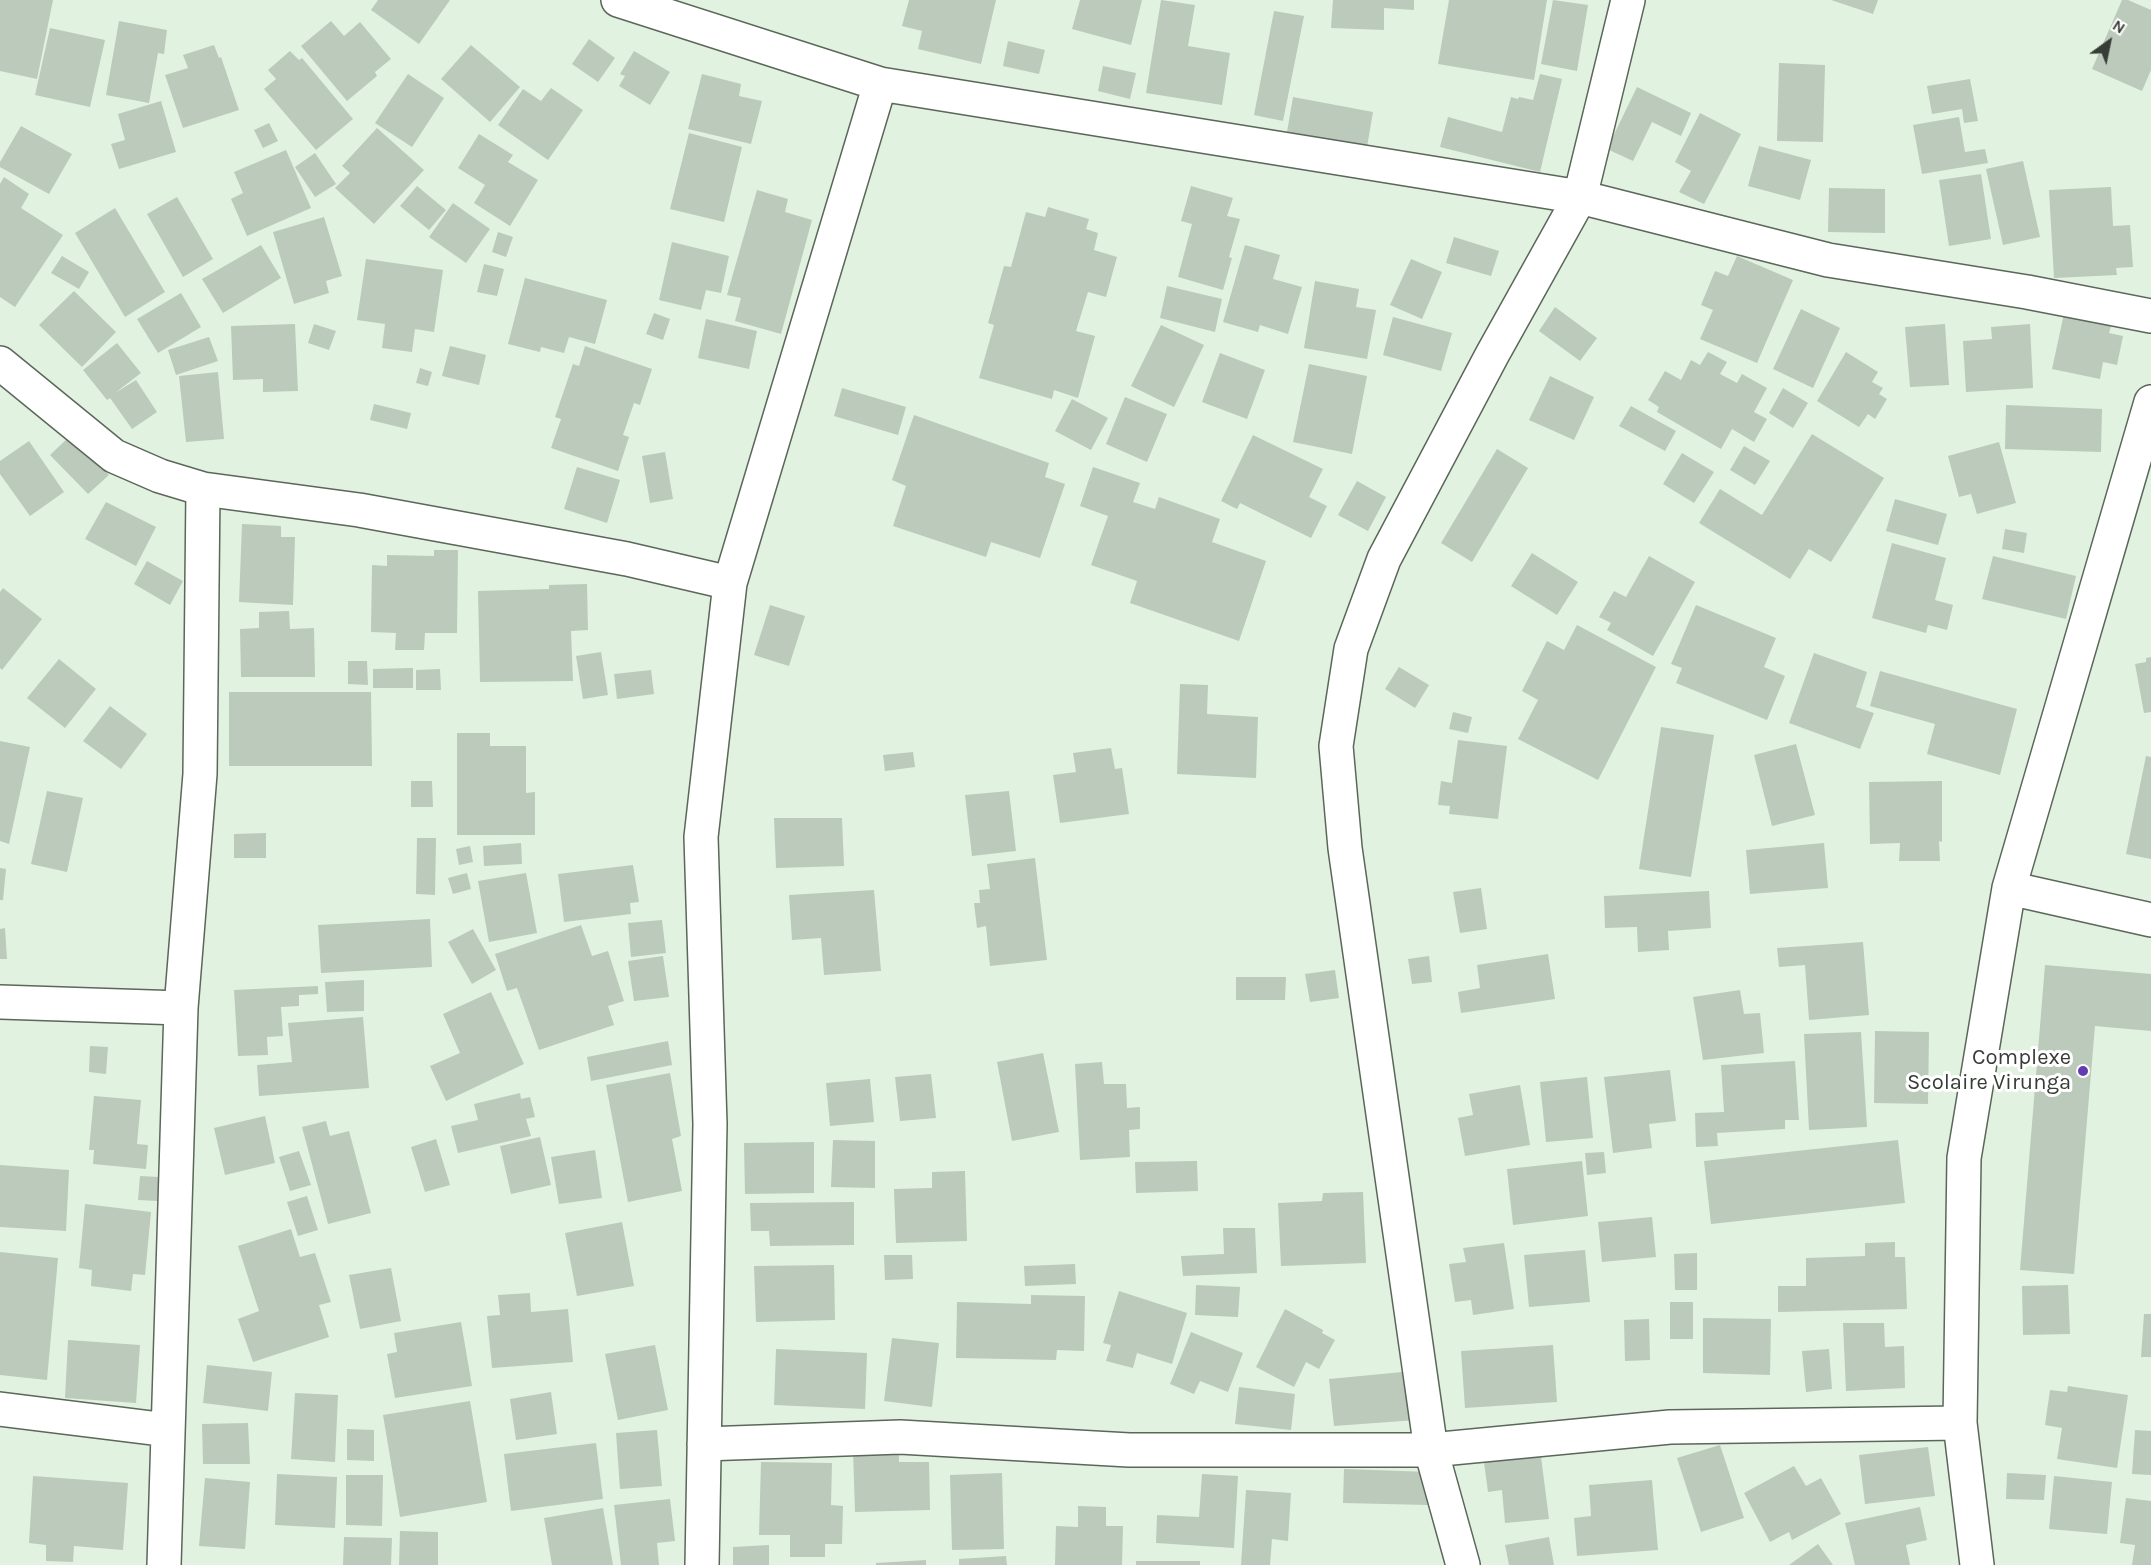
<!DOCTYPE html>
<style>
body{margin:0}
#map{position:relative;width:2151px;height:1565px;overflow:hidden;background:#e2f2e1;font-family:Karla,sans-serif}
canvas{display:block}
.north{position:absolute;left:2079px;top:12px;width:60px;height:60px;-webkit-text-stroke:4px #fff;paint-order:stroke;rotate:33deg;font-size:16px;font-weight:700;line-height:24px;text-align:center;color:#373d36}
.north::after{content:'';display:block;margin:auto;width:21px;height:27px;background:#373d36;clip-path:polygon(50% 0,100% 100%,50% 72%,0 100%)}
</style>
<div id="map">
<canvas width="2151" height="1565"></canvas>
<div class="north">N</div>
</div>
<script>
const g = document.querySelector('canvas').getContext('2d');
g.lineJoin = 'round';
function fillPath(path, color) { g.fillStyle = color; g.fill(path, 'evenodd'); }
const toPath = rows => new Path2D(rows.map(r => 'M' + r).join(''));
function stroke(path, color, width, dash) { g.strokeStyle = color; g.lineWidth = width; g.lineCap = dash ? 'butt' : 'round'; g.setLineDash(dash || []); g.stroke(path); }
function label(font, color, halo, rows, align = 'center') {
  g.font = font + ' Karla,sans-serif'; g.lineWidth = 6; g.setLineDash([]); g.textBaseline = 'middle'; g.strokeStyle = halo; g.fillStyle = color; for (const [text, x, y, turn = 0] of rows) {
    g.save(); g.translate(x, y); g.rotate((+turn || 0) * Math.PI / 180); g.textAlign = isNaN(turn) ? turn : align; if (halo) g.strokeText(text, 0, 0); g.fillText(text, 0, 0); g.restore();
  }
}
fillPath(toPath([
 [0,0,53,0,37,79,0,71],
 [378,0,450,0,419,44,371,10],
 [909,0,996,0,981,64,918,49,922,31,902,26],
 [1080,0,1142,0,1131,45,1072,29],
 [1161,0,1195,5,1188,46,1230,53,1222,105,1146,93],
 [1333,0,1414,0,1414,10,1384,8,1384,30,1331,28],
 [1449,0,1547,0,1534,80,1438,64],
 [1553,0,1588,5,1577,71,1541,64],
 [1831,0,1878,0,1873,14],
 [2122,0,2128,0,2151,10,2151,70,2142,91,2092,69],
 [1274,11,1304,16,1283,121,1254,115],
 [119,21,167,30,164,54,158,53,149,103,106,95],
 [331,21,344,36,360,22,391,59,375,72,377,76,347,101,301,46],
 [50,28,105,40,90,107,35,95],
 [589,39,615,58,598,82,572,64],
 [1008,41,1045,50,1039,74,1003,66],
 [214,45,219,58,221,57,239,110,183,128,165,75,188,68,183,55],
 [471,45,520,87,490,122,441,79],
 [290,51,299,60,302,58,353,119,316,150,264,89,276,79,268,70],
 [634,51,670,72,650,105,619,86,625,76,620,74],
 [1779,63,1825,65,1823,142,1777,141],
 [1103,66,1136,73,1130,99,1098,91],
 [408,74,444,98,412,147,375,123],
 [702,74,741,84,739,96,762,101,751,144,688,129],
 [1540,74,1562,79,1540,172,1440,147,1448,117,1502,132,1511,97,1518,99,1519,97,1533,100],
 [1970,79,1978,121,1964,123,1962,109,1932,114,1927,86],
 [1637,87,1691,113,1681,136,1652,122,1633,161,1607,149],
 [551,88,583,110,548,160,498,125,523,89,541,101],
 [1293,97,1373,112,1367,147,1287,132],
 [161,101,176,152,119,169,111,144,125,140,118,114],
 [1700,113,1741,134,1704,204,1679,192,1691,171,1675,162],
 [1959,117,1965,152,1985,149,1988,163,1922,174,1913,125],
 [269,123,278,141,263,148,254,130],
 [21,126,72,154,49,194,0,167,0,162],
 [377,128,424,170,374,224,335,188,350,173,342,166],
 [689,133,742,147,724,222,670,209],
 [479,134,513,155,508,162,538,180,510,226,474,203,485,185,458,168],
 [1759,146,1811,160,1800,200,1748,186],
 [286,150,311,208,247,236,231,199,243,193,234,172],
 [315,153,336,184,315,197,295,167],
 [2023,161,2040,237,2003,245,1986,169],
 [1981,174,1991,239,1949,246,1939,180],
 [4,177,29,194,21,208,63,235,15,307,0,297,0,184],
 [417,186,446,210,429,230,400,206],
 [1191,186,1233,198,1227,216,1240,219,1229,257,1232,258,1223,290,1178,277,1192,224,1181,221],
 [2111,187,2113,226,2130,225,2133,267,2116,268,2117,275,2054,278,2049,190],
 [1829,188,1885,189,1885,233,1828,232],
 [757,190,788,199,785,212,812,220,781,334,735,321,741,298,727,295],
 [177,197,213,259,183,277,147,214],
 [453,203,490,229,466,263,429,237],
 [1048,207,1089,219,1086,229,1098,233,1094,250,1117,257,1106,297,1088,292,1076,331,1095,336,1078,398,1054,390,1052,399,979,378,994,325,988,323,1004,266,1011,267,1026,212,1045,217],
 [115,208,165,292,125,317,75,233],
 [324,217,342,276,326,281,329,293,294,304,273,232],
 [498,232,513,237,506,257,492,252],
 [1454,237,1499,251,1491,276,1446,263],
 [672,242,729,256,721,293,706,290,701,310,659,300],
 [261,245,281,278,223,313,202,279],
 [1245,245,1280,255,1273,279,1302,287,1288,334,1260,325,1258,332,1223,322],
 [62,256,89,272,79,289,51,273],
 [1737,256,1793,280,1757,363,1700,339,1713,310,1701,305,1715,271,1728,276],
 [366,259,443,270,434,332,415,329,412,352,382,348,385,324,357,320],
 [1411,259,1442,272,1422,319,1390,305],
 [484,264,504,269,497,296,477,292],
 [525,278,607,300,595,344,569,337,564,353,541,347,540,352,508,344],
 [1315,281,1359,289,1356,307,1376,310,1367,359,1304,348],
 [1167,286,1222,299,1215,332,1160,318],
 [74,291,116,332,82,367,39,325],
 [181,293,201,327,158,353,137,319],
 [1555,307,1597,338,1580,361,1539,331],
 [1801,309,1840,328,1813,388,1773,369],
 [2065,309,2113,319,2109,333,2123,336,2117,365,2103,362,2100,379,2052,369],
 [654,313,670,319,663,340,646,334],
 [1393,317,1452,333,1441,371,1383,355],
 [706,319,757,331,749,369,698,358],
 [295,324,298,391,263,392,263,379,233,380,231,326],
 [314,324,336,331,329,350,308,343],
 [1945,324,1949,385,1910,387,1905,327],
 [2030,324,2033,388,1966,392,1963,341,1992,339,1991,327],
 [1161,325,1204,345,1174,407,1131,386],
 [209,337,218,361,176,375,168,350],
 [117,343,141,373,115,393,136,380,157,412,132,429,110,398,107,400,83,370],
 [450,346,486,355,479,385,442,376],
 [585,346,652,369,640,405,634,403,623,435,629,437,618,471,551,448,561,419,555,417,573,364,579,366],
 [1708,352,1727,362,1720,374,1737,383,1742,374,1767,388,1754,412,1767,419,1754,442,1732,429,1721,449,1657,412,1659,407,1648,400,1665,371,1681,380,1691,360,1700,365],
 [1846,352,1878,372,1872,382,1883,388,1879,394,1887,399,1875,419,1868,414,1859,427,1817,401],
 [1220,353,1265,370,1247,419,1202,402],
 [1309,364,1367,376,1352,454,1293,442],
 [420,368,432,372,428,386,416,383],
 [218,372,224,439,186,442,179,376],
 [1550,376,1594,397,1574,440,1529,420],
 [842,388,906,407,898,435,834,416],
 [1783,388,1808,403,1793,428,1769,413],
 [1125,397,1167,414,1147,462,1106,444],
 [1072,399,1108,418,1091,450,1055,431],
 [374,404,411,413,407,429,370,420],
 [2006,405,2102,409,2101,452,2005,449],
 [1631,406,1676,431,1665,451,1619,426],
 [914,415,1049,463,1045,477,1065,484,1040,558,991,542,986,557,893,526,906,486,892,480],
 [1812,434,1884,478,1831,562,1809,549,1790,579,1699,523,1720,489,1762,515],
 [71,435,109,475,88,494,50,455],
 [1253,435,1323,469,1309,497,1327,506,1311,538,1240,503,1237,509,1221,501],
 [29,441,64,492,30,516,0,474,0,461],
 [1999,442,2016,503,1977,514,1971,494,1959,497,1948,456],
 [1744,446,1770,461,1755,485,1730,470],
 [1497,449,1528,468,1472,562,1441,543],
 [665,452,673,499,650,503,642,456],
 [1682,453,1714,472,1694,503,1663,484],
 [577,467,620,480,607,523,564,509],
 [1093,467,1140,483,1133,502,1155,509,1159,497,1220,519,1212,542,1266,561,1239,641,1130,603,1137,581,1091,565,1108,516,1080,506],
 [1357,481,1386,497,1368,531,1338,515],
 [1895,499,1947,514,1938,545,1886,531],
 [106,502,156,527,136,566,85,539],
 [242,524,281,526,281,537,295,537,293,605,239,602],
 [2005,529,2027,533,2024,553,2002,549],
 [1892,543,1946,558,1935,600,1953,605,1947,630,1928,625,1926,633,1872,618],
 [434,550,458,550,457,633,425,633,424,650,395,650,396,633,371,632,372,565,387,566,387,555,434,556],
 [1532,553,1578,582,1557,615,1511,586],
 [1649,556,1695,582,1653,656,1607,630,1611,623,1599,617,1614,591,1626,597],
 [1993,556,2076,576,2066,619,1982,599],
 [147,561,183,581,170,605,134,584],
 [587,584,588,630,571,631,573,681,480,682,478,591,549,589,549,585],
 [3,588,42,619,2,670,0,668,0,592],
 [770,605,805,616,789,666,754,655],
 [1696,605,1776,638,1764,667,1785,676,1767,720,1676,683,1682,668,1671,664],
 [289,611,290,629,314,628,315,677,241,677,240,629,259,628,259,612],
 [1577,625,1656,667,1598,780,1518,739,1538,700,1522,691,1547,641,1564,650],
 [601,652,608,695,583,699,576,656],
 [1814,653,1867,672,1856,707,1874,713,1860,749,1789,723],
 [2151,657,2151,712,2144,713,2135,664,2146,662,2146,658],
 [59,659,96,689,65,728,27,698],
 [348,661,367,661,368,685,348,684],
 [1399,667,1429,685,1415,708,1385,689],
 [413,668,413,688,373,688,373,669],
 [440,669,441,690,416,690,416,670],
 [651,670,654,694,617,699,614,674],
 [1880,671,2017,709,2000,775,1927,754,1935,724,1870,706],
 [1180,684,1208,685,1207,714,1258,717,1256,778,1177,774],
 [229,692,371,692,372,766,229,766],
 [110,706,147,734,121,769,83,741],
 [1453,712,1472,717,1468,733,1449,729],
 [1661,727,1714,735,1691,877,1639,869],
 [457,733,490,733,490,746,526,746,526,793,535,792,535,835,457,835],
 [1458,740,1507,746,1498,819,1449,814,1450,806,1438,805,1441,781,1452,783],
 [0,741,30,747,9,844,0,841],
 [1796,744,1815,815,1772,826,1754,755],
 [1111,748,1115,769,1122,768,1129,814,1060,823,1053,775,1076,772,1073,753],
 [913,752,915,767,885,771,883,755],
 [2146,756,2151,757,2151,859,2126,854],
 [411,781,432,781,433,807,411,807],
 [1942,781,1942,842,1939,841,1940,861,1899,861,1900,843,1870,844,1869,782],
 [47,791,83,798,67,872,31,864],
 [1009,791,1016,851,972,856,965,795],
 [774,818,842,818,844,866,776,868],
 [266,833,266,858,234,858,234,834],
 [417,838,436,838,435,895,416,894],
 [521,843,522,864,484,866,483,846],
 [1824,843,1828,888,1750,894,1746,850],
 [470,846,473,862,459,865,456,849],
 [1035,858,1047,960,990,966,986,926,977,928,974,903,980,903,979,890,990,889,987,864],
 [633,865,639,902,630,903,631,914,564,922,558,874],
 [0,868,6,869,3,900,0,900],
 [467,873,471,889,453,894,448,878],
 [526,873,537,933,489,942,478,881],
 [1481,888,1487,929,1460,933,1453,892],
 [874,890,881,971,824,975,821,938,792,940,789,895],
 [1709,891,1711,928,1668,931,1669,950,1638,952,1637,927,1605,928,1604,896],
 [430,919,432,967,321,973,318,925],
 [662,920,666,953,631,957,628,923],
 [581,925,592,956,608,951,624,1001,608,1006,614,1025,539,1050,517,988,507,991,495,954],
 [5,928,7,959,0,959,0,929],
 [473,929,496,970,472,984,448,942],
 [1863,942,1869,1015,1809,1020,1805,965,1779,967,1777,948],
 [1548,954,1555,999,1461,1013,1458,992,1480,988,1477,965],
 [663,956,669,997,634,1001,628,961],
 [1429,956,1432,982,1412,984,1408,959],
 [2045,965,2151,974,2151,1031,2095,1026,2074,1274,2020,1270],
 [1335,970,1339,998,1310,1002,1305,974],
 [1236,977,1286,977,1285,1000,1236,1000],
 [364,980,364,1011,327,1012,325,982],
 [318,986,318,994,299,995,299,1006,281,1007,283,1036,267,1037,268,1055,238,1056,234,990],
 [1740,990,1744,1014,1760,1013,1764,1053,1703,1060,1693,997],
 [491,992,524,1064,446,1101,430,1066,460,1053,443,1014],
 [363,1017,369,1088,259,1096,257,1065,292,1062,288,1023],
 [1875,1031,1929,1032,1928,1104,1874,1103],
 [1861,1032,1867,1127,1809,1130,1804,1034],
 [668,1041,672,1065,591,1081,587,1057],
 [90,1046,108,1047,106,1074,89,1072],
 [1043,1053,1059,1132,1012,1141,997,1062],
 [1795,1061,1799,1120,1785,1120,1785,1129,1717,1133,1718,1146,1696,1147,1695,1113,1724,1112,1721,1065],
 [1102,1062,1104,1084,1126,1084,1127,1108,1140,1107,1140,1129,1129,1130,1130,1157,1080,1160,1075,1064],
 [1670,1070,1676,1121,1649,1124,1652,1148,1613,1153,1604,1077],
 [670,1073,681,1136,672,1139,682,1191,628,1202,606,1085],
 [931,1074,936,1118,900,1121,895,1077],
 [1587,1077,1593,1138,1546,1142,1540,1082],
 [870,1079,874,1122,830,1126,826,1083],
 [1520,1085,1530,1145,1465,1156,1458,1118,1473,1115,1469,1094],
 [520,1093,521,1099,530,1097,535,1117,526,1119,531,1136,458,1153,451,1126,478,1120,474,1104],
 [94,1096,141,1100,137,1144,148,1145,146,1169,93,1164,94,1150,89,1150],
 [265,1116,275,1163,225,1175,214,1128],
 [326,1121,330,1136,349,1131,371,1213,328,1224,302,1127],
 [540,1137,551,1185,511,1194,500,1146],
 [436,1139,450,1185,425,1192,411,1147],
 [833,1140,875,1141,875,1188,831,1187],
 [1898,1140,1905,1203,1711,1224,1704,1161],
 [814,1142,814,1193,745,1194,744,1143],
 [595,1150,602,1198,559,1204,551,1157],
 [299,1151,311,1185,290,1191,279,1157],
 [1604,1152,1606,1173,1587,1175,1585,1153],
 [1197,1161,1198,1191,1136,1193,1135,1162],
 [1582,1161,1588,1216,1513,1225,1507,1169],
 [0,1165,69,1170,66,1231,0,1227],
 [965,1171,967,1241,896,1243,894,1189,932,1188,932,1172],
 [140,1176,159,1177,158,1201,138,1200],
 [1363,1192,1366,1263,1281,1266,1278,1203,1322,1201,1323,1193],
 [307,1196,318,1230,298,1236,287,1202],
 [854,1202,854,1245,770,1246,769,1231,751,1231,750,1203],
 [85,1204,151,1212,145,1275,133,1274,131,1291,91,1286,92,1270,79,1268],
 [1652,1217,1656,1257,1602,1262,1598,1222],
 [622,1222,634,1286,577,1296,565,1233],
 [1223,1228,1255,1228,1257,1273,1183,1276,1181,1256,1224,1254],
 [291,1229,300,1257,315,1253,331,1302,319,1305,329,1337,253,1362,238,1319,259,1311,238,1246],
 [1895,1242,1895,1257,1905,1257,1907,1309,1778,1312,1778,1286,1806,1286,1806,1258,1865,1256,1865,1243],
 [1504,1243,1514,1309,1473,1315,1471,1300,1455,1302,1449,1264,1466,1262,1463,1248],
 [1585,1250,1590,1302,1529,1307,1524,1255],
 [0,1252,58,1258,47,1380,0,1375],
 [1697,1253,1697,1290,1675,1290,1674,1254],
 [884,1255,912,1255,913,1279,885,1280],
 [1075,1264,1076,1284,1025,1286,1024,1266],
 [834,1265,835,1320,756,1322,754,1266],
 [391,1268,401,1321,360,1329,349,1275],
 [1196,1285,1240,1287,1238,1317,1195,1315],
 [2068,1285,2070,1334,2023,1335,2022,1286],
 [1119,1291,1187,1313,1172,1364,1137,1353,1133,1368,1106,1361,1111,1345,1103,1343],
 [530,1293,531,1312,568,1309,573,1362,492,1368,487,1316,500,1315,498,1295],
 [1031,1295,1085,1296,1084,1351,1057,1350,1056,1360,956,1358,957,1302,1031,1304],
 [1670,1302,1693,1302,1693,1339,1670,1339],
 [1285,1309,1323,1330,1322,1333,1335,1340,1319,1369,1306,1362,1294,1387,1256,1367],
 [2144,1314,2151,1314,2151,1357,2141,1357],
 [1703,1318,1771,1319,1770,1375,1703,1373],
 [1649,1319,1650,1360,1625,1361,1624,1320],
 [461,1322,472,1386,395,1398,387,1354,397,1352,394,1333],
 [1843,1323,1884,1323,1885,1347,1904,1346,1905,1388,1846,1391],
 [1191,1332,1243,1353,1228,1392,1200,1381,1194,1394,1170,1384],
 [892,1338,939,1343,932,1407,884,1401],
 [68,1340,140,1345,136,1403,65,1398],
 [655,1345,668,1410,618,1420,605,1354],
 [1553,1345,1557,1402,1465,1408,1461,1351],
 [776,1349,867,1353,865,1409,774,1405],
 [1829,1349,1832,1389,1806,1392,1802,1351],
 [207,1365,272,1372,268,1411,203,1403],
 [1413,1371,1417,1420,1334,1426,1329,1379],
 [2068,1386,2128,1395,2117,1468,2057,1459,2062,1428,2045,1425,2050,1390,2067,1392],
 [1239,1387,1295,1394,1291,1430,1235,1424],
 [551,1392,557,1434,516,1440,510,1399],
 [295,1393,338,1395,335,1462,291,1459],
 [470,1401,487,1502,400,1517,383,1415],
 [248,1423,250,1464,203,1464,202,1424],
 [347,1429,374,1430,374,1461,347,1460],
 [657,1430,662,1486,620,1489,616,1433],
 [2135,1430,2151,1431,2151,1475,2132,1474],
 [596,1443,603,1499,511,1511,504,1454],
 [1720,1445,1744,1518,1701,1532,1677,1458],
 [1928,1447,1935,1496,1865,1504,1859,1455],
 [899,1449,899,1462,929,1462,930,1510,855,1512,853,1450],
 [1540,1449,1549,1519,1505,1523,1502,1490,1488,1492,1483,1455],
 [761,1462,832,1463,831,1505,843,1506,842,1544,825,1544,825,1557,790,1557,790,1535,759,1535],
 [1794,1466,1806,1486,1821,1478,1841,1514,1792,1540,1789,1532,1770,1542,1744,1493],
 [1344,1469,1429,1472,1428,1505,1343,1503],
 [1002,1473,1004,1549,952,1550,950,1475],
 [2007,1473,2046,1475,2044,1500,2006,1499],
 [277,1474,337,1477,335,1528,275,1525],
 [1202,1474,1238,1476,1234,1548,1156,1543,1157,1515,1199,1517],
 [346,1475,383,1475,382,1526,346,1525],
 [33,1476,128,1483,123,1550,74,1546,73,1562,46,1561,46,1545,29,1543],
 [2054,1476,2112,1482,2107,1534,2049,1529],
 [205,1478,250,1482,245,1549,199,1546],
 [1652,1480,1658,1550,1577,1556,1574,1518,1591,1516,1589,1485],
 [1246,1490,1291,1493,1288,1541,1272,1539,1270,1565,1241,1565],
 [2126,1498,2151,1501,2151,1565,2132,1565,2135,1545,2120,1543],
 [670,1499,675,1541,657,1543,659,1565,621,1565,614,1505],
 [1078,1506,1106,1507,1106,1526,1123,1526,1122,1565,1055,1565,1056,1526,1078,1527],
 [1920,1507,1927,1540,1906,1545,1910,1565,1855,1565,1845,1523],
 [603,1508,613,1565,552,1565,544,1518],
 [400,1531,438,1532,438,1565,399,1565],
 [344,1537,392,1538,391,1565,343,1565],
 [1549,1537,1554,1565,1509,1565,1505,1545],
 [1818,1544,1833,1565,1789,1565],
 [769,1545,769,1565,733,1565,733,1547],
 [1006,1556,1007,1565,959,1565,959,1559],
 [926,1560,926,1565,876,1565,876,1563],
 [1136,1561,1200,1561,1200,1565,1136,1565]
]), '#bbcaba');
const minor = toPath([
 [618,0,880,84,1580,197,1828,260,2027,292,2151,316],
 [0,363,114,456,160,476,203,489,359,510,627,559,730,583],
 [2009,888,2151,920],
 [0,1002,181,1008],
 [0,1409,168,1430],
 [704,1444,900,1437,1129,1450,1431,1450,1670,1427,1960,1423],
 [164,1565,181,1008,200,774,203,489],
 [702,1565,710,1124,701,837,730,583,880,84],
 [1463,1565,1431,1450,1345,848,1336,746,1351,649,1384,559,1492,355,1580,197,1628,0],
 [1977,1565,1960,1423,1964,1158,2009,888,2151,402]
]);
stroke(minor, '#5a6759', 36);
stroke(minor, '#fff', 33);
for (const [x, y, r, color] of [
 [2083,1071,6,"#633bb3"]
]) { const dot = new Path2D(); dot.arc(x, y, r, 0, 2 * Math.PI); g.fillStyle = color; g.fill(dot); stroke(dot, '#fff', 2); }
label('22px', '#373d36', '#fff', [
 ["Complexe",2071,1058],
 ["Scolaire Virunga",2071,1083]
], 'right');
</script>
